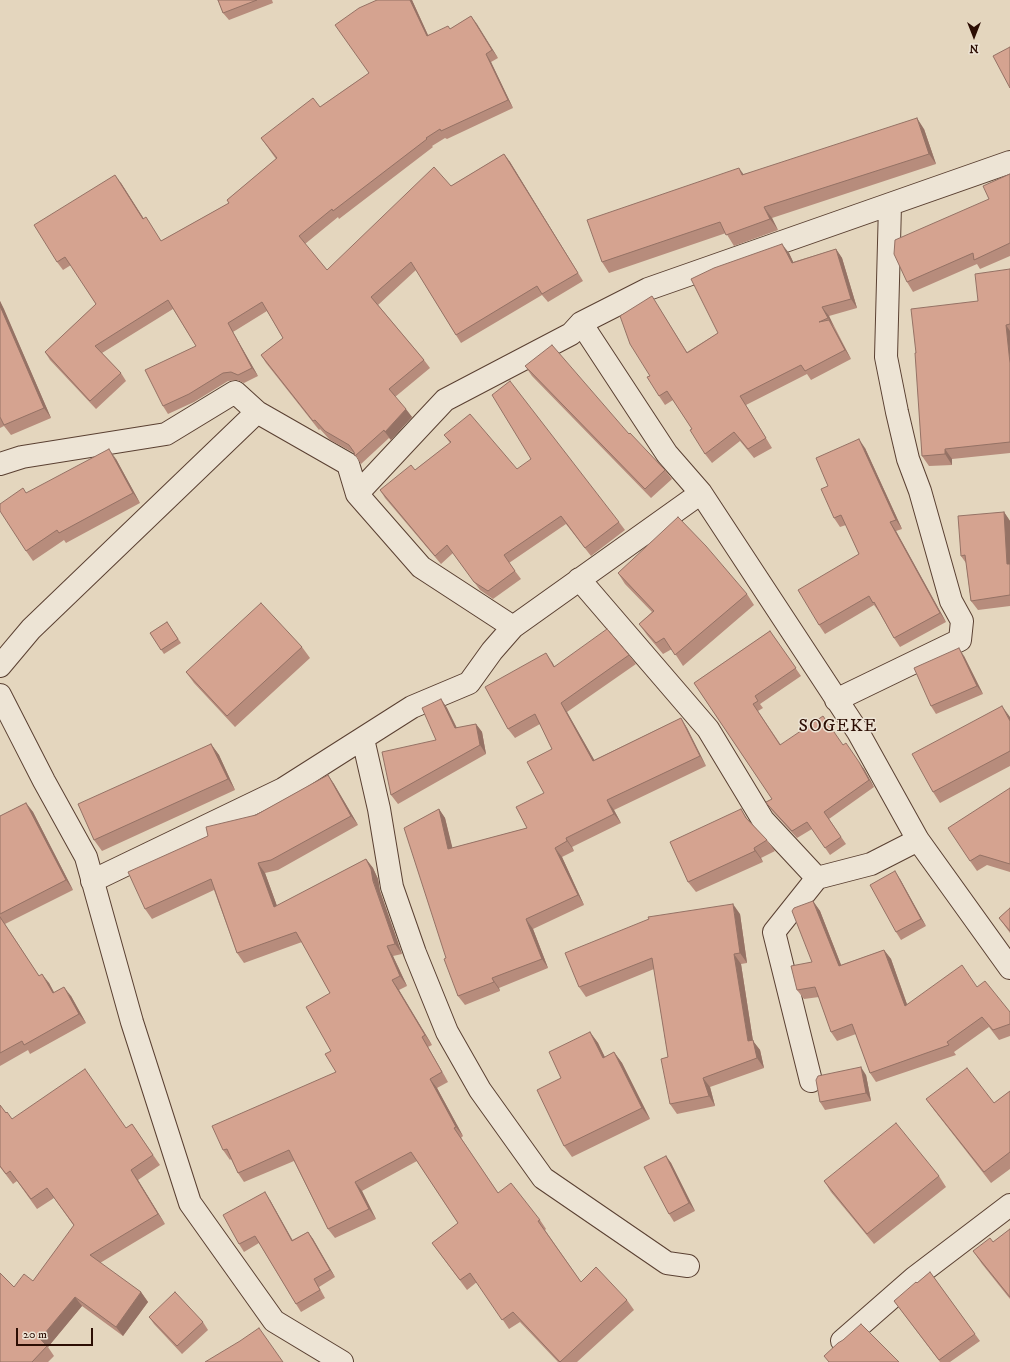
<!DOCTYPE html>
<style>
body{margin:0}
#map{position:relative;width:1010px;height:1362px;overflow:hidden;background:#e4d6be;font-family:"IM FELL DW Pica",serif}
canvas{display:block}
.north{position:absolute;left:954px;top:16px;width:40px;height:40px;-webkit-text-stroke:3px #ede4d5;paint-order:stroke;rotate:180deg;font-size:11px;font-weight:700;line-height:16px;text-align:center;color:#2c0e04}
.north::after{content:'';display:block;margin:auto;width:14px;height:18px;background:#2c0e04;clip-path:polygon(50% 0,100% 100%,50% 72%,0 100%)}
.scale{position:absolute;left:16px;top:1328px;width:77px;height:18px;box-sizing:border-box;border:2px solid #2c0e04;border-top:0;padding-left:5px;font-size:12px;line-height:14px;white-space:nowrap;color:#2c0e04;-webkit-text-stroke:3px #ede4d5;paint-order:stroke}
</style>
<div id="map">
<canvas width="1010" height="1362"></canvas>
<div class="north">N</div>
<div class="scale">20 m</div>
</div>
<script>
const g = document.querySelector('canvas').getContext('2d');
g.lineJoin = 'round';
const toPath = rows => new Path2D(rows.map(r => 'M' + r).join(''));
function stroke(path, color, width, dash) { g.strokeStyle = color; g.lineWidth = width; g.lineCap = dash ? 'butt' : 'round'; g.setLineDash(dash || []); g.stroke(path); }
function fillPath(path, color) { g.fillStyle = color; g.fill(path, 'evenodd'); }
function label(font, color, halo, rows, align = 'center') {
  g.font = font + ' "IM FELL DW Pica",serif'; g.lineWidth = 3; g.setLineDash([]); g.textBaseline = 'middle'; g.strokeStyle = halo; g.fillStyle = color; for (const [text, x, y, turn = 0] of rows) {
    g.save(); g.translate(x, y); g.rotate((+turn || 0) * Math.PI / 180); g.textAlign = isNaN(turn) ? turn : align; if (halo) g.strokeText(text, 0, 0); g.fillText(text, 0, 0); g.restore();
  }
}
const minor = toPath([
 [581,323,667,454,701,493,858,732,918,840,1010,968],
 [0,464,22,457,166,434,235,392,257,412,348,464,357,494,421,567,513,627],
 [357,494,445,400,571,334,581,323,648,289,1010,162],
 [579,579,708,729,763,820,817,878,774,932,811,1081],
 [0,666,31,629,257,412],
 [0,695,44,781,86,857,132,1022,190,1203,274,1321,342,1362],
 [836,700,960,640,962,621,951,601,920,491,908,459,897,412,886,357,890,205],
 [363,739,379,809,392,887,415,953,447,1032,480,1090,543,1178,667,1263,688,1266],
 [817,878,871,864,918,840],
 [92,881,283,789,412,707,469,683,492,651,513,627,701,493],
 [842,1341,914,1278,1010,1205]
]);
stroke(minor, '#5a4032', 24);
stroke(minor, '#ede4d5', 22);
fillPath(toPath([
 [218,0,272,0,273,3,229,20,223,13],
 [377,0,412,0,428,35,450,29,471,16,498,58,491,62,513,108,447,139,445,138,432,146,433,147,339,219,338,217,305,244,327,270,451,186,504,154,510,162,583,281,548,302,542,295,461,343,456,335,416,270,378,305,424,360,430,368,395,397,412,417,391,440,389,438,361,464,354,453,330,440,320,429,319,430,266,363,261,355,283,338,267,311,233,332,258,376,244,383,237,380,228,381,194,402,168,414,163,406,196,346,173,309,102,353,121,373,126,381,96,409,50,360,45,352,96,304,71,265,63,270,57,262,121,183,144,219,151,226,161,241,229,203,227,200,276,159,261,138,320,107,369,73],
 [924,129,936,164,772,218,778,230,734,246,726,233,609,273,602,262,744,174],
 [1010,174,1010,256,980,269,977,264,913,292,907,282,989,199],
 [836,249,842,258,857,308,829,316,851,359,811,380,807,374,746,405,772,448,754,458,740,441,712,463,705,454,692,429,673,400,665,405,659,396,650,376,658,306,687,352,718,333,789,253,793,262],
 [1010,269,1010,453,952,459,952,465,929,466,922,456,916,353,978,301],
 [0,301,51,418,11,435,4,426,0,428],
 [525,366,629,434,665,470,672,479,651,498,532,376],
 [444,435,517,469,619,522,625,530,591,556,566,524,509,563,521,579,493,599,480,590,453,553,441,564,385,498,380,490,415,470,450,443],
 [865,448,902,529,896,531,946,622,900,647,894,638,879,612,874,605,825,634,819,625,859,554,846,525,840,527,834,518,828,486],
 [116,459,140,503,66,543,64,540,33,561,26,551,26,493],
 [1004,512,1010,521,1010,606,978,610,971,601,966,563,961,556],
 [618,573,747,594,754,605,683,666,672,649,663,654,647,635,639,624,652,612,625,584],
 [167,622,181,643,164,654,150,633],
 [770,631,801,676,760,704,763,708,758,711,781,745,843,745,864,769,874,787,829,819,846,844,830,855,812,829,797,838,773,812,766,802,772,799,694,683],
 [302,647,310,658,235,727,194,683,186,672],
 [629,655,636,664,567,712,594,760,681,718,687,728,706,766,614,810,621,823,572,847,574,851,562,857,584,905,533,929,548,968,499,988,500,991,465,1005,458,996,446,958,439,809,445,818,452,848,527,828,544,793,552,749,540,724,515,738,508,729,552,662,554,666],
 [964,656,983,694,936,714,931,706],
 [441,699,447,708,457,728,476,724,482,732,486,754,398,804,391,795,436,740],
 [1010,718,1010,766,940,803,933,792],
 [211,744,219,755,235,790,102,851,94,840],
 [328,775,334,784,358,825,278,870,265,873,277,906,366,859,373,868,378,879,380,891,402,954,393,956,407,986,399,990,432,1045,428,1047,448,1082,437,1088,463,1136,461,1138,498,1193,540,1220,546,1229,545,1230,581,1282,627,1300,634,1310,577,1362,558,1362,520,1322,509,1329,477,1282,467,1290,432,1243,458,1223,417,1161,362,1191,376,1219,335,1238,328,1229,294,1161,244,1182,238,1173,231,1159,230,1160,223,1150,336,1072,331,1051,330,993,302,942,244,963,237,953,214,890,152,919,145,909,256,815],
 [1010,788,1010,872,987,865,977,871,970,861],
 [26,803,33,812,73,890,5,924,39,976,49,983,54,993,71,996,86,1023,30,1054,28,1050,0,1066,0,816],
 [741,809,748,820,767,840,775,851,761,858,763,862,696,892,688,882],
 [900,879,926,926,901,940,896,932],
 [813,901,820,911,841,965,884,950,891,959,907,1004,977,987,1010,1012,1010,1036,999,1040,989,1027,954,1052,956,1055,876,1082,870,1073,856,1034,837,1041,831,1032,819,997,804,999,797,990,812,962],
 [1010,908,1010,933,999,918],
 [740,914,747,963,741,964,753,1041,760,1050,764,1068,710,1087,715,1106,677,1114,670,1104,668,1057,654,969,586,997,579,987],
 [590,1032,598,1043,605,1057,614,1052,622,1063,650,1119,572,1157,564,1146,561,1078],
 [866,1075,871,1101,825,1110,820,1102],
 [1010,1091,1010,1169,991,1183,934,1110,926,1099,994,1103],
 [0,1105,6,1113,12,1119,126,1128,132,1124,160,1165,138,1180,165,1224,100,1263,141,1292,148,1302,123,1336,82,1306,48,1347,54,1356,48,1362,0,1362,14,1287,33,1281,74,1226,54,1198,37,1209,17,1181,13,1184,0,1167],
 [666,1156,671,1163,695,1211,674,1222,669,1214],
 [939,1176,946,1187,874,1244,831,1192,824,1181],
 [270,1200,292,1240,308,1232,313,1239,335,1277,319,1287,325,1298,301,1312,296,1304,259,1243,244,1252,239,1244],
 [1010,1229,1010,1299,982,1264,973,1251,993,1242],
 [930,1272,980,1341,950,1362,940,1362,894,1301,917,1283],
 [149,1317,203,1322,208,1330,182,1354,154,1324]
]), '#b78c7c');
fillPath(toPath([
 [410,0,412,0,432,44,427,36],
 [471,16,477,24,498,58,492,50],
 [486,54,491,62,513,108,508,100],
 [917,118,924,129,936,164,929,154],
 [504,154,510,162,583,281,578,273],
 [739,168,747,179,742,175],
 [115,175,121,183,149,227,143,219],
 [764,207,772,218,778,230,770,219],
 [782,244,789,253,798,272,792,263],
 [836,249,842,258,857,308,851,299],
 [0,301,4,309,51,418,44,408,0,306],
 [822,307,829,316,834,327,828,318],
 [829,320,835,330,851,359,845,350],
 [228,323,233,332,258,376,252,368],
 [1006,325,1010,331,1010,363],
 [406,409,412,417,391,440,385,432],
 [859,439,865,448,902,529,896,520],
 [109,449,116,459,140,503,133,493],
 [945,449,952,459,952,465,945,454],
 [1004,512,1010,521,1010,568,1007,564],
 [890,522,896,531,946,622,940,613],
 [959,648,964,656,983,694,977,686],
 [546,653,552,662,560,676,554,667],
 [441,699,447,708,461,737,455,728],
 [561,703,567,712,600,770,593,761],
 [1002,706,1010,717,1010,721],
 [681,718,687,728,706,766,700,756],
 [476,724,482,732,486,754,480,745],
 [211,744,219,755,235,790,228,779],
 [859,762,864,769,874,787,869,780],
 [328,775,334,784,358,825,351,816],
 [607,800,614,810,621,823,614,814],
 [26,803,33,812,73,890,66,880],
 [439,809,445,818,455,858,448,849],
 [566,838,572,847,574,851,567,841],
 [555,848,562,857,584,905,578,895],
 [754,848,761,858,763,862,755,851],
 [366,859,373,868,378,879,380,891,402,954,395,944],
 [258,863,265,873,281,917,274,907],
 [895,871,900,879,926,926,921,919],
 [813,901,820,911,845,975,839,966],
 [733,904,740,914,747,963,740,953],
 [526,919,533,929,548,968,542,959],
 [387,946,393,956,407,986,400,976],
 [884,950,891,959,911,1016,905,1006],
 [734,954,741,964,753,1041,760,1050,764,1068,757,1058,748,1041],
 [42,974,49,983,60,1003,53,993],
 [492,978,499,988,500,991,494,982],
 [392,980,399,990,432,1045,425,1035],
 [64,987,71,996,86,1023,79,1014],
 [590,1032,598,1043,610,1068,603,1058],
 [422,1037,428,1047,448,1082,442,1072],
 [614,1052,622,1063,650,1119,642,1108],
 [861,1067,866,1075,871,1101,866,1093],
 [703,1078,710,1087,715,1106,709,1096],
 [430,1079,437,1088,463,1136,456,1127],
 [666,1156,671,1163,695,1211,689,1203],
 [131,1170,138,1180,165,1224,158,1214],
 [355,1182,362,1191,376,1219,369,1209],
 [265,1192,270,1200,297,1248,292,1241],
 [308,1232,313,1239,335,1277,330,1270],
 [141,1292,148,1302,123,1336,116,1327],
 [75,1297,82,1306,48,1347,40,1339]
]), '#957265');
const building = toPath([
 [218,0,257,0,223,13,218,0],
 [377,0,410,0,427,36,448,26,450,29,471,16,492,50,486,54,508,100,441,131,440,129,426,138,427,139,333,211,332,209,299,236,327,270,434,167,451,186,504,154,578,273,542,294,537,286,456,335,411,262,371,297,424,360,389,389,406,409,385,432,384,430,355,456,354,452,349,445,325,431,315,420,313,421,261,355,283,338,262,302,228,323,252,368,238,375,231,372,223,373,189,394,163,406,145,370,196,346,168,300,95,346,121,373,90,401,45,352,96,304,65,257,57,262,34,225,115,175,143,219,146,217,161,241,229,203,227,200,277,158,261,138,313,98,320,107,369,73,335,25,359,8,377,0],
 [1010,47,1010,88,993,56,1010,47],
 [917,118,929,154,764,207,770,219,726,235,720,222,602,262,587,220,739,168,742,175,917,118],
 [1010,174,1010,243,974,260,973,253,907,282,894,254,895,240,989,199,983,186,1010,174],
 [782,244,792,263,836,249,851,299,822,307,828,318,819,322,829,320,845,350,805,371,801,365,740,396,766,438,748,449,734,432,705,454,690,430,692,429,667,391,659,396,647,377,650,376,630,344,620,316,652,296,687,353,718,333,691,279,714,268,782,244],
 [1010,269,1010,324,1006,325,1010,363,1010,442,945,449,945,454,922,456,915,353,916,353,911,309,978,301,975,274,1010,269],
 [0,306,44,408,4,425,0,417,0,306],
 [552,345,629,434,630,433,665,470,645,489,525,366,552,345],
 [510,381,619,522,585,548,561,516,504,555,515,571,488,591,474,582,447,545,435,556,380,490,411,465,415,470,451,442,444,435,470,414,517,469,531,459,492,395,510,381],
 [859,439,896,520,890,522,940,613,894,638,874,602,873,603,869,596,819,625,798,590,859,554,841,515,834,518,821,489,828,486,816,458,859,439],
 [109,449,133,493,59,533,57,530,26,551,0,511,0,504,23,488,26,493,109,449],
 [1004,512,1007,564,1010,564,1010,595,971,601,965,555,961,556,958,516,1004,512],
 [678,517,706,546,747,594,675,655,664,638,656,643,639,624,654,611,618,573,678,517],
 [261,603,302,647,227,716,186,672,261,603],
 [167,622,178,639,161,650,150,633,167,622],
 [607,629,629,655,561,703,593,761,681,718,700,756,607,800,614,814,566,838,567,841,555,848,578,895,526,919,542,959,492,978,494,982,458,996,444,959,446,958,404,828,439,809,448,849,527,828,516,807,544,793,527,762,552,749,535,714,508,729,485,687,546,653,554,667,607,629],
 [770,631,796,668,755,696,758,701,753,704,780,745,823,716,843,745,846,743,859,762,869,780,824,812,841,837,825,848,807,822,792,831,768,805,766,802,772,799,694,683,770,631],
 [959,648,977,686,931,706,914,668,959,648],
 [441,699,455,728,476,724,480,745,391,795,382,752,436,740,422,708,441,699],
 [1002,706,1010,721,1010,751,933,792,912,754,1002,706],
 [211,744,228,779,94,840,78,804,211,744],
 [328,775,351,816,271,860,258,863,274,907,366,859,371,869,373,881,395,944,387,946,400,976,392,980,425,1035,422,1037,442,1072,430,1079,456,1127,454,1128,498,1193,511,1183,540,1220,538,1221,581,1282,596,1267,627,1300,560,1362,513,1312,502,1320,470,1273,460,1280,432,1243,458,1223,411,1152,355,1182,369,1209,328,1229,289,1150,238,1173,227,1149,223,1150,212,1126,336,1072,325,1054,331,1051,306,1007,330,993,296,932,237,953,211,879,145,909,128,872,208,836,206,827,256,815,328,775],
 [1010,788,1010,864,980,855,970,861,948,828,1010,788],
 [26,803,66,880,0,914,0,816,26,803],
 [741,809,746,818,767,840,754,848,755,851,688,882,670,842,741,809],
 [895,871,921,919,896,932,870,885,895,871],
 [813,901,839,966,884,950,905,1006,962,965,977,987,985,981,1010,1012,1010,1024,993,1030,982,1017,947,1042,949,1045,870,1073,852,1024,831,1032,815,987,797,990,791,966,812,962,792,911,794,908,813,901],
 [733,904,740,953,734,954,748,1041,753,1040,757,1058,703,1078,709,1096,670,1104,661,1059,668,1057,652,958,579,987,565,953,649,919,648,917,733,904],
 [1010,908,1010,931,999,918,1010,908],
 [0,917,39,976,42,974,53,993,64,987,79,1014,24,1045,22,1041,0,1053,0,917],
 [590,1032,603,1058,614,1052,642,1108,564,1146,537,1090,561,1078,549,1052,590,1032],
 [861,1067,866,1093,820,1102,816,1080,818,1076,861,1067],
 [967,1068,994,1103,1010,1091,1010,1152,984,1172,926,1099,967,1068],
 [85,1069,126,1128,132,1124,153,1155,131,1170,158,1214,90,1255,141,1292,116,1327,75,1297,40,1339,47,1346,32,1362,0,1362,0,1273,14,1287,24,1274,33,1281,74,1225,47,1188,31,1199,10,1171,6,1174,0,1166,0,1105,6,1113,7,1112,12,1119,85,1069],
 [896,1123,939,1176,867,1234,824,1181,896,1123],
 [666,1156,689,1203,669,1214,644,1167,666,1156],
 [265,1192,292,1241,308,1232,330,1270,314,1279,320,1290,296,1304,255,1236,239,1244,223,1215,265,1192],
 [1010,1229,1010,1297,973,1251,990,1238,993,1242,1010,1229],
 [930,1272,975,1334,939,1360,894,1301,916,1282,917,1283,930,1272],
 [175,1292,203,1322,177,1346,149,1317,175,1292],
 [861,1324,899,1362,829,1362,824,1356,838,1343,843,1340,861,1324],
 [259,1328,283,1362,205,1362,240,1341,259,1328]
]);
fillPath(building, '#d5a390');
stroke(building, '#957265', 1);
g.letterSpacing = '1px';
label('18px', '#2c0e04', '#ede4d5', [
 ["SOGEKE",838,727]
]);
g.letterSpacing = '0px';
</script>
